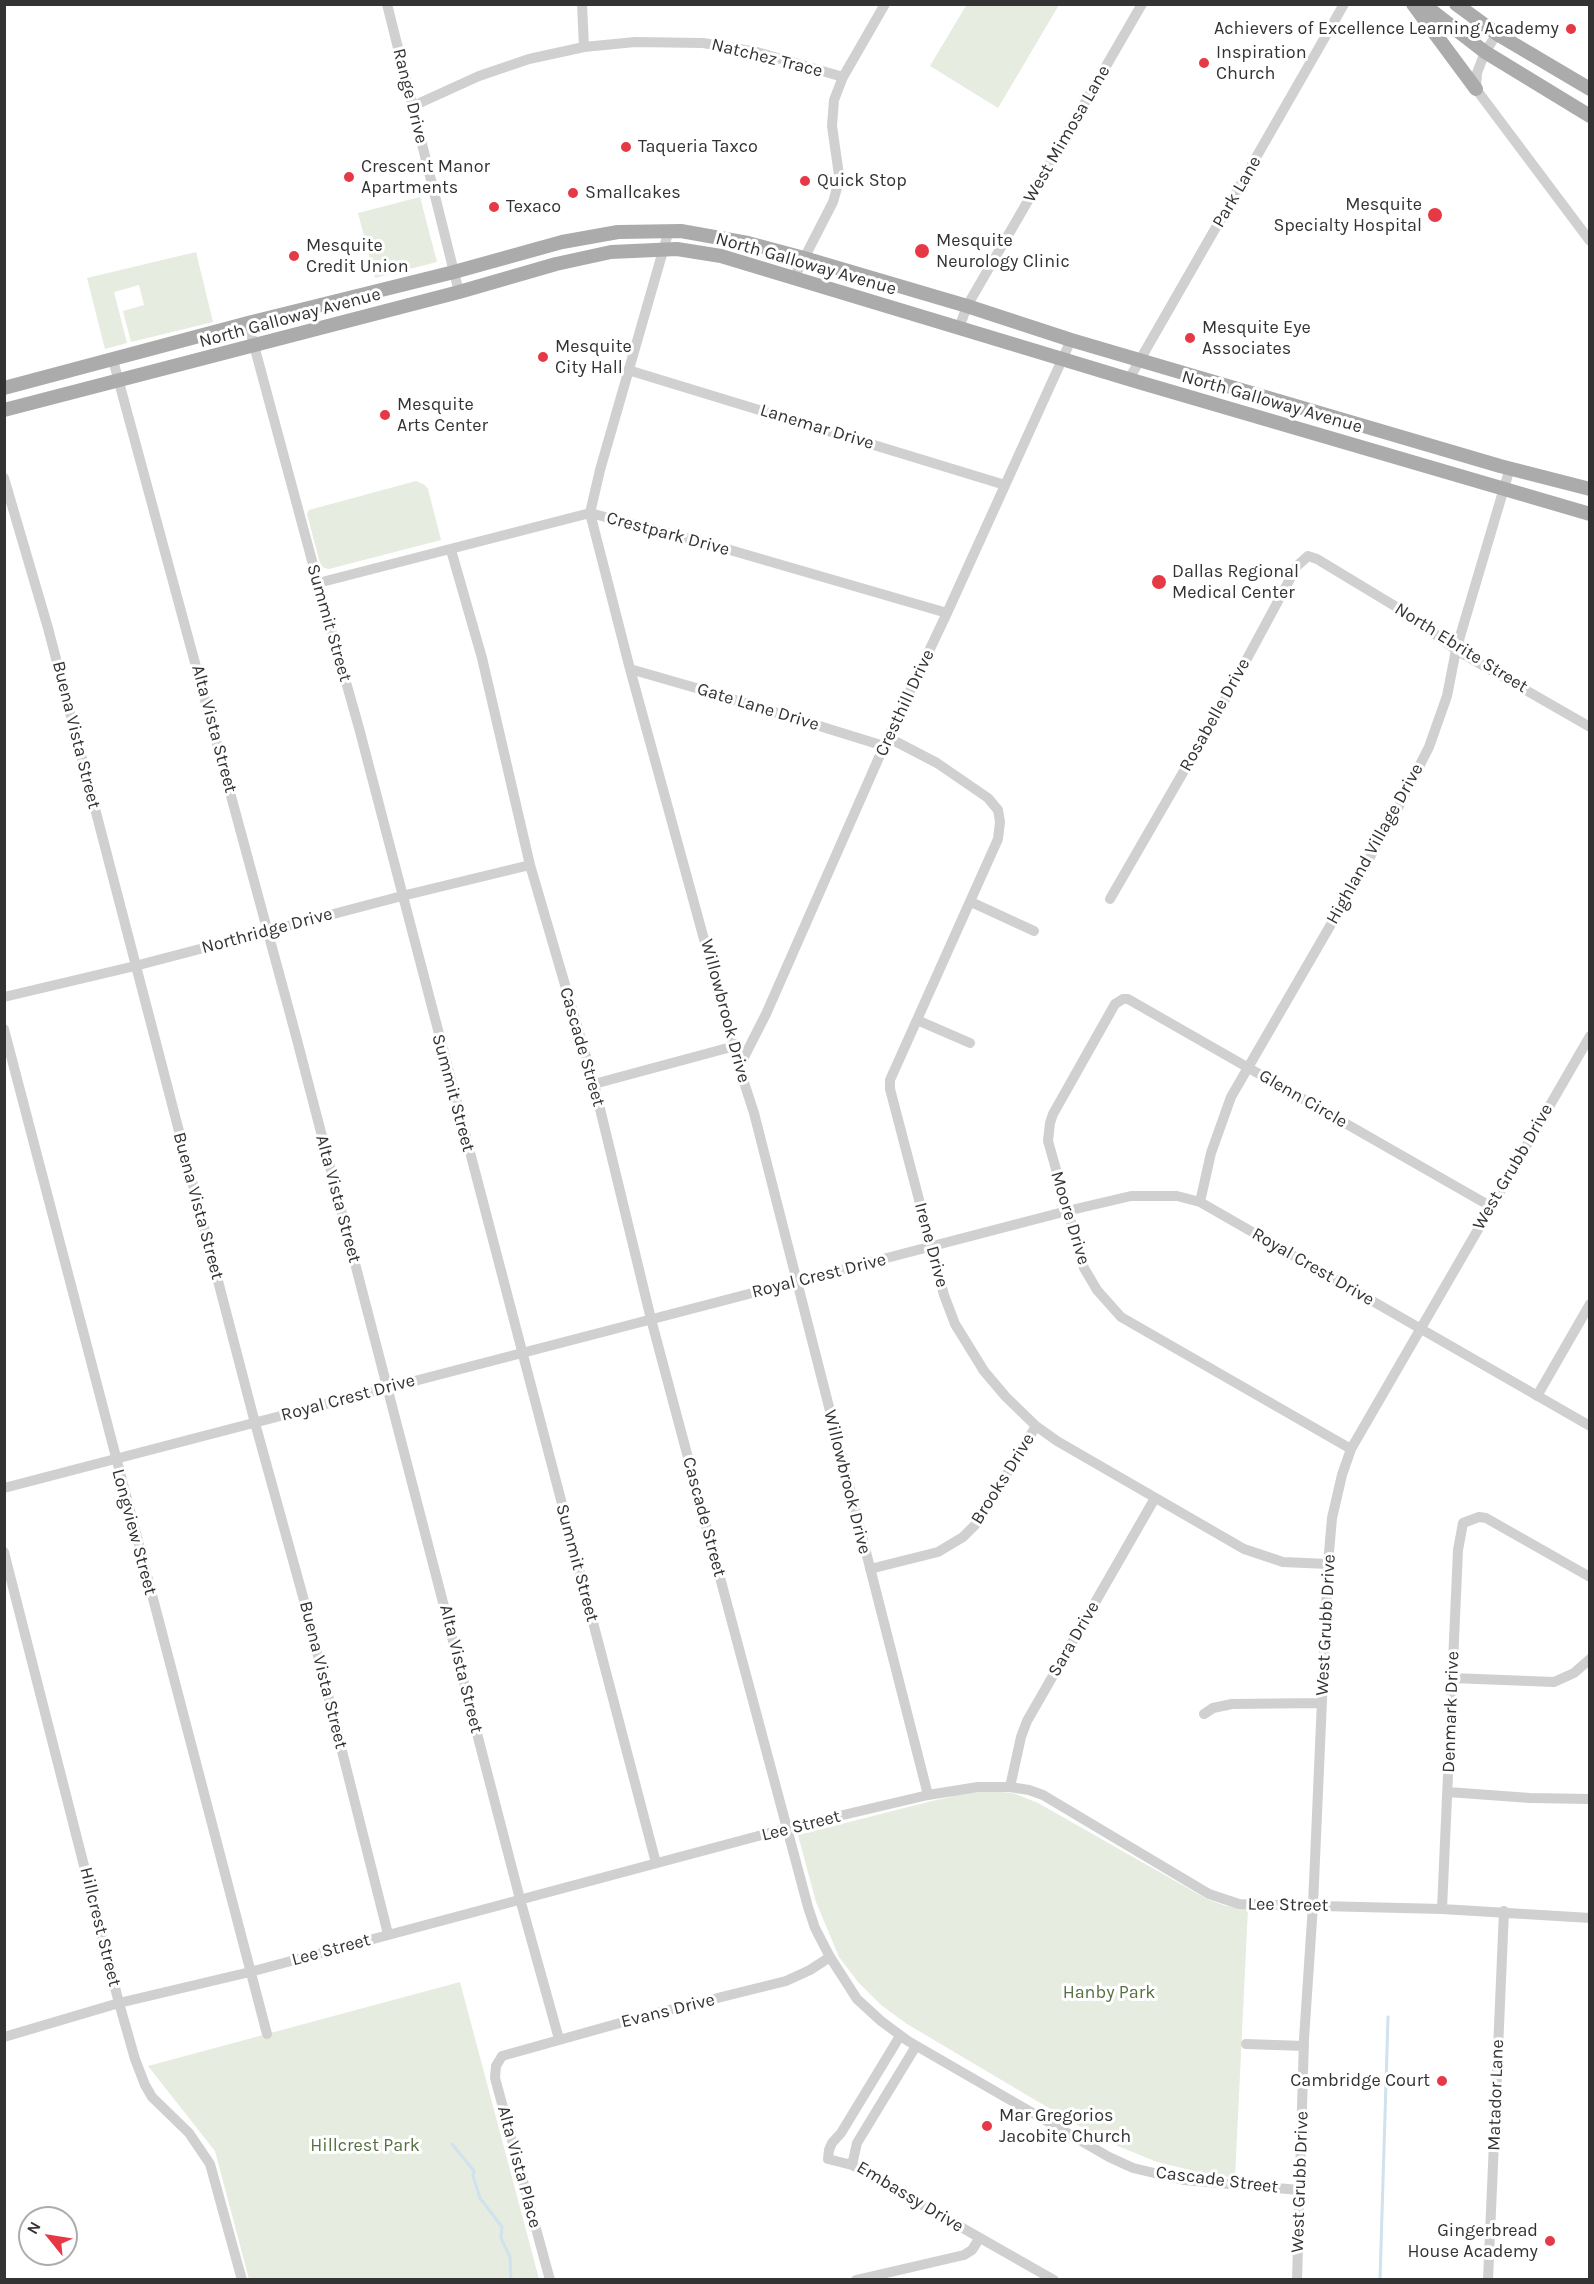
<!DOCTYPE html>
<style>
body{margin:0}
#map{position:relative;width:1594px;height:2284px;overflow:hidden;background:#fff;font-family:Karla,sans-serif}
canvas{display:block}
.frame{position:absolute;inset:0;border:6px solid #333;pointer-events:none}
.north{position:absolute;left:18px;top:2206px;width:60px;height:60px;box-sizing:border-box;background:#fff;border:2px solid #adadad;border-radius:50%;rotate:300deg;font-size:16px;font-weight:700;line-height:24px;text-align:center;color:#333}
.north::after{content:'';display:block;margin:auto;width:21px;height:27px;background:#e63946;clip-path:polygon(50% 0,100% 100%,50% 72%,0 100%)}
</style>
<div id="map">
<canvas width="1594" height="2284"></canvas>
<div class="frame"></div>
<div class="north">N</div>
</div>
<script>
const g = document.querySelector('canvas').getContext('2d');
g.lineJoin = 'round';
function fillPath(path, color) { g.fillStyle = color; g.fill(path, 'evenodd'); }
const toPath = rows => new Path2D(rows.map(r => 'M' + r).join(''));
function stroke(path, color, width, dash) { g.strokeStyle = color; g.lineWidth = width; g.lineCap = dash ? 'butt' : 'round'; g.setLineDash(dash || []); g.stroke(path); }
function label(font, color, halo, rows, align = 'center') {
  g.font = font + ' Karla,sans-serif'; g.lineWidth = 6; g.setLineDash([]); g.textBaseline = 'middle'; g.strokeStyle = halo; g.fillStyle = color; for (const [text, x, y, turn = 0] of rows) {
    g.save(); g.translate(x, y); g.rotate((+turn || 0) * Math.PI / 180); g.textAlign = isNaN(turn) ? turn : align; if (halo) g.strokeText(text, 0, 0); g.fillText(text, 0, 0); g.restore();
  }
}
fillPath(toPath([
 [967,4,1059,5,998,108,930,66],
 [420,197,437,262,375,278,358,213],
 [196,252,213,322,131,342,123,311,144,305,139,285,114,292,127,343,105,349,87,278],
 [416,481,425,485,428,489,441,540,329,569,321,567,307,514,309,510],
 [991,1791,1013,1793,1038,1803,1207,1899,1226,1906,1248,1908,1235,2178,1203,2173,1157,2162,1101,2139,907,2024,881,2005,858,1982,839,1957,816,1902,798,1835,932,1801,967,1793],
 [460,1982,539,2279,249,2279,215,2151,148,2066]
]), '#e6ecdf');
stroke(toPath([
 [452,2144,474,2171,473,2176,480,2198,502,2227,501,2238,510,2257,511,2280],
 [1380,2280,1388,2017]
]), '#cfe2ee', 3);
stroke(toPath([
 [387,4,459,292],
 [582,4,584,47],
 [1497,34,1485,52,1477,73,1476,89,1590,241],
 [413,106,479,76,529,59,584,47,635,42,703,43,757,52,843,77],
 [669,230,600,470,590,513,630,669,739,1067,754,1113,928,1795],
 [794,278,833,202,837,188,839,175,832,126,834,100,843,77,885,4],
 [248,323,318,583,359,728,656,1863],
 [959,328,967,306,1142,4],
 [113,360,296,1036,520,1899,559,2039],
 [628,370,1005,485],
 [1129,379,1344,4],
 [4,478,48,628,255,1423,305,1604,388,1934],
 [451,550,482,658,530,865,594,1084,651,1319,808,1907,815,1928,830,1957,857,1999,881,2021,908,2041,1109,2157,1133,2168,1184,2180,1299,2190],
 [318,583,590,513,706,543,947,613],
 [630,669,703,690,884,746],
 [889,738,937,763,988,798,998,810,1000,822,998,839,890,1080,890,1089,944,1295,955,1324,984,1371,1006,1397,1036,1426,1057,1441,1244,1549,1283,1562,1328,1564],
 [1110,899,1222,705,1297,566,1308,556,1317,559,1408,614,1456,650,1590,727],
 [971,902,1034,931],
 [4,997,135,966,402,896,530,865],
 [917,1020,970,1043],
 [4,1029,267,2034],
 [739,1067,766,1014,884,746,947,613,1071,340],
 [594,1084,735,1046],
 [1200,1202,1211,1153,1231,1097,1396,812,1429,747,1447,696,1456,650,1510,468],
 [1537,1396,1590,1304],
 [1351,1449,1121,1317,1097,1290,1084,1268,1048,1141,1050,1123,1053,1114,1115,1004,1123,999,1128,999,1490,1206],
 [4,1488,1067,1211,1131,1196,1177,1196,1200,1202,1590,1426],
 [4,1552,119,2003,135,2059,145,2085,152,2097,189,2133,210,2164,242,2280],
 [870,1569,938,1552,963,1537,977,1523,1036,1426],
 [1452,1678,1554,1682,1574,1673,1590,1659],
 [1204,1714,1213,1708,1232,1704,1322,1703],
 [1010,1787,1021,1737,1027,1721,1155,1498],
 [1448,1792,1530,1798,1590,1799],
 [1442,1909,1458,1550,1463,1523,1479,1517,1486,1518,1590,1577],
 [900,2036,841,2133,832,2143,829,2150,828,2159,852,2165,1054,2280],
 [4,2037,119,2003,250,1972,788,1828,928,1795,978,1787,1010,1787,1029,1790,1043,1795,1209,1894,1239,1904,1442,1909,1590,1918],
 [1246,2044,1304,2046],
 [852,2165,857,2143,916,2046],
 [550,2280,495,2078,496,2066,502,2056,645,2016,786,1981,810,1970,830,1957],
 [856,2280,964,2255,972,2250,979,2239],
 [1297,2280,1304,2039,1313,1905,1328,1564,1332,1518,1342,1475,1351,1449,1590,1036],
 [1488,2280,1504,1911]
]), '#d0d0d0', 10);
stroke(toPath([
 [1413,4,1476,89],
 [1423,4,1485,52,1590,116],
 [1456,4,1497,34,1590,89],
 [4,388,248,323,454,272,562,242,618,232,681,231,748,243,804,258,967,306,1071,340,1500,466,1590,489],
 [4,410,459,292,556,264,611,252,677,249,721,256,1135,381,1590,514]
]), '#ababab', 14);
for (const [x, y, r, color] of [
 [1571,29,6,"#e63946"],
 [1204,63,6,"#e63946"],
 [626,147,6,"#e63946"],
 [349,177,6,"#e63946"],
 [805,181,6,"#e63946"],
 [573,193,6,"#e63946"],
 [494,207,6,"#e63946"],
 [1435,215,8,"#e63946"],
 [922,251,8,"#e63946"],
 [294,256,6,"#e63946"],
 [1190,338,6,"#e63946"],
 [543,357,6,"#e63946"],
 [385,415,6,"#e63946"],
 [1159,582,8,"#e63946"],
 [1442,2081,6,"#e63946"],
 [987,2126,6,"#e63946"],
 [1550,2241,6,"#e63946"]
]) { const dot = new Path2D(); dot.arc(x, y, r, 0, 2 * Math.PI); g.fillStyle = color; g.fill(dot); stroke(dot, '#fff', 2); }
label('18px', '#333', '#fff', [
 ["Achievers of Excellence Learning Academy",1559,29,"right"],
 ["Inspiration",1216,53],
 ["Church",1216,74],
 ["Taqueria Taxco",638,147],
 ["Crescent Manor",361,167],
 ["Apartments",361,188],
 ["Quick Stop",817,181],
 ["Smallcakes",585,193],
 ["Mesquite",1422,205,"right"],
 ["Specialty Hospital",1422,226,"right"],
 ["Texaco",506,207],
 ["Mesquite",936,241],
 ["Neurology Clinic",936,262],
 ["Mesquite",306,246],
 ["Credit Union",306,267],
 ["Mesquite Eye",1202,328],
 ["Associates",1202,349],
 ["Mesquite",555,347],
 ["City Hall",555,368],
 ["Mesquite",397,405],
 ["Arts Center",397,426],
 ["Dallas Regional",1172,572],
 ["Medical Center",1172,593],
 ["Cambridge Court",1430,2081,"right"],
 ["Mar Gregorios",999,2116],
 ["Jacobite Church",999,2137],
 ["Gingerbread",1538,2231,"right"],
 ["House Academy",1538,2252,"right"]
], 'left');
label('18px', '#333', '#fff', [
 ["Natchez Trace",767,58,14],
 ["Range Drive",410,96,76],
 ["West Mimosa Lane",1067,134,-60],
 ["Park Lane",1237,192,-60],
 ["North Galloway Avenue",806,264,16],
 ["North Galloway Avenue",290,318,-15],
 ["North Galloway Avenue",1272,402,16],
 ["Lanemar Drive",817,427,17],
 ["Crestpark Drive",668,534,15],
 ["Summit Street",329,623,74],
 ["North Ebrite Street",1461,648,32],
 ["Cresthill Drive",905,703,-65],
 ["Gate Lane Drive",758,707,17],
 ["Rosabelle Drive",1215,715,-61],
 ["Alta Vista Street",214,729,75],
 ["Buena Vista Street",76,735,76],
 ["Highland Village Drive",1375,844,-61],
 ["Northridge Drive",267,931,-15],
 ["Willowbrook Drive",725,1011,75],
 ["Cascade Street",582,1047,74],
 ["Summit Street",453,1093,75],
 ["Glenn Circle",1303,1099,30],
 ["West Grubb Drive",1513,1167,-60],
 ["Alta Vista Street",338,1199,75],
 ["Buena Vista Street",198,1206,75],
 ["Moore Drive",1070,1218,73],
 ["Irene Drive",931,1245,75],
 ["Royal Crest Drive",1313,1267,30],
 ["Royal Crest Drive",819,1276,-14],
 ["Royal Crest Drive",348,1398,-15],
 ["Brooks Drive",1003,1479,-58],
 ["Willowbrook Drive",847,1482,76],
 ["Cascade Street",704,1517,75],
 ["Longview Street",134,1532,75],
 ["Summit Street",577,1563,75],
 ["West Grubb Drive",1326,1625,-87],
 ["Sara Drive",1074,1639,-60],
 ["Alta Vista Street",461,1669,76],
 ["Buena Vista Street",323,1675,76],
 ["Denmark Drive",1451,1712,-88],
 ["Lee Street",801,1826,-14],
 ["Lee Street",1288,1905,1],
 ["Hillcrest Street",100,1927,76],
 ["Lee Street",331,1950,-15],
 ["Evans Drive",668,2011,-14],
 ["Matador Lane",1496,2095,-88],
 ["Alta Vista Place",519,2167,75],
 ["Cascade Street",1217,2180,7],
 ["West Grubb Drive",1300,2182,-88],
 ["Embassy Drive",910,2197,31]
]);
label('18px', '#56703f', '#fff', [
 ["Hanby Park",1109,1993],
 ["Hillcrest Park",365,2146]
]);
</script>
